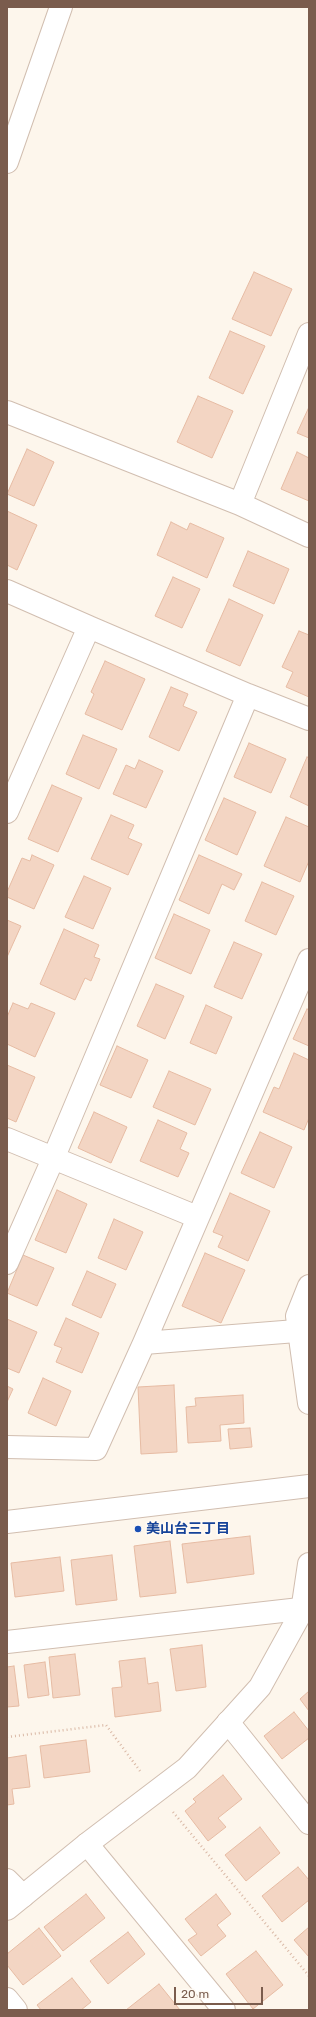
<!DOCTYPE html>
<meta charset="utf-8">
<style>
body{margin:0}
#map{position:relative;width:316px;height:2017px;overflow:hidden;background:#fdf6ec;font-family:Rubik,sans-serif}
canvas{display:block}
.frame{position:absolute;inset:0;border:8px solid #7a5c4d;pointer-events:none}
.scale{position:absolute;left:174px;top:1987px;width:89px;height:18px;box-sizing:border-box;border:2px solid #7a5c4d;border-top:0;padding-left:5px;font-size:12px;line-height:14px;white-space:nowrap;color:#7a5c4d;-webkit-text-stroke:3px #fffaf3;paint-order:stroke}
</style>
<div id="map">
<canvas width="316" height="2017"></canvas>
<div class="frame"></div>
<div class="scale">20 m</div>
</div>
<script>
const g = document.querySelector('canvas').getContext('2d');
g.lineJoin = 'round';
function fillPath(path, color) { g.fillStyle = color; g.fill(path, 'evenodd'); }
const toPath = rows => new Path2D(rows.map(r => 'M' + r).join(''));
function stroke(path, color, width, dash) { g.strokeStyle = color; g.lineWidth = width; g.lineCap = dash ? 'butt' : 'round'; g.setLineDash(dash || []); g.stroke(path); }
function label(font, color, halo, rows, align = 'center') {
  g.font = font + ' Rubik,"Noto Sans JP",sans-serif'; g.lineWidth = 3.5; g.setLineDash([]); g.textBaseline = 'middle'; g.strokeStyle = halo; g.fillStyle = color; for (const [text, x, y, turn = 0] of rows) {
    g.save(); g.translate(x, y); g.rotate((+turn || 0) * Math.PI / 180); g.textAlign = isNaN(turn) ? turn : align; if (halo) g.strokeText(text, 0, 0); g.fillText(text, 0, 0); g.restore();
  }
}
const building = toPath([
 [254,272,292,289,271,336,232,319,254,272],
 [230,331,265,346,243,394,209,378,230,331],
 [198,396,233,411,212,458,177,442,198,396],
 [309,407,309,438,297,433,309,407],
 [27,449,54,462,34,506,7,494,27,449],
 [297,452,309,458,309,501,281,489,297,452],
 [7,511,37,525,17,570,7,565,7,511],
 [171,522,187,530,190,523,224,538,207,578,157,555,171,522],
 [248,551,289,569,274,604,233,586,248,551],
 [173,577,200,589,182,628,155,616,173,577],
 [229,599,263,615,240,666,206,651,229,599],
 [299,631,309,635,309,697,286,687,293,672,282,667,299,631],
 [105,661,145,679,122,730,85,714,94,694,91,692,105,661],
 [171,687,188,694,183,706,197,712,179,751,149,737,171,687],
 [83,735,117,749,99,789,66,774,83,735],
 [249,743,286,759,271,793,234,777,249,743],
 [307,757,309,758,309,806,290,797,307,757],
 [139,760,163,771,146,808,113,794,126,765,135,769,139,760],
 [52,785,82,798,58,852,28,839,52,785],
 [224,798,256,812,237,855,205,840,224,798],
 [111,815,134,825,128,838,142,844,128,875,91,859,111,815],
 [286,817,309,827,309,861,300,882,264,866,286,817],
 [32,855,54,865,34,909,7,897,7,892,22,858,30,861,32,855],
 [199,855,242,874,234,890,222,884,209,914,179,900,199,855],
 [84,876,111,888,93,929,65,917,84,876],
 [262,882,294,896,276,935,245,921,262,882],
 [174,914,210,930,191,974,155,958,174,914],
 [7,920,21,926,7,957,7,920],
 [64,929,99,945,94,957,100,959,91,981,85,978,75,1000,40,984,64,929],
 [234,942,262,954,242,999,214,987,234,942],
 [156,984,184,996,165,1039,137,1026,156,984],
 [13,1003,28,1009,31,1003,55,1013,35,1057,7,1044,7,1017,13,1003],
 [206,1005,232,1017,216,1054,190,1043,206,1005],
 [307,1009,309,1010,309,1046,293,1039,307,1009],
 [117,1046,148,1060,131,1098,100,1085,117,1046],
 [294,1053,309,1060,309,1118,304,1130,263,1112,274,1087,279,1089,294,1053],
 [7,1065,35,1077,16,1122,7,1118,7,1065],
 [169,1071,211,1089,195,1125,153,1107,169,1071],
 [94,1112,127,1127,111,1163,78,1148,94,1112],
 [158,1120,187,1133,180,1149,189,1153,178,1177,140,1161,158,1120],
 [260,1132,292,1147,274,1188,241,1173,260,1132],
 [57,1190,87,1204,66,1253,35,1240,57,1190],
 [230,1193,270,1211,248,1261,218,1247,223,1236,213,1232,230,1193],
 [114,1219,143,1232,126,1270,98,1258,114,1219],
 [205,1253,245,1270,221,1323,182,1306,205,1253],
 [23,1255,54,1268,37,1306,7,1293,23,1255],
 [87,1271,116,1284,101,1318,72,1305,87,1271],
 [66,1318,99,1333,82,1373,56,1362,62,1348,54,1345,66,1318],
 [7,1319,37,1332,19,1373,7,1368,7,1319],
 [43,1378,71,1391,56,1426,28,1413,43,1378],
 [174,1385,177,1452,141,1454,138,1387,174,1385],
 [7,1386,13,1389,7,1402,7,1386],
 [243,1395,244,1423,220,1425,221,1441,188,1443,186,1407,196,1406,195,1398,243,1395],
 [250,1428,252,1447,230,1449,228,1429,250,1428],
 [250,1536,254,1574,187,1583,182,1544,250,1536],
 [170,1541,176,1593,140,1597,134,1546,170,1541],
 [112,1555,117,1600,76,1605,71,1560,112,1555],
 [60,1557,64,1591,15,1597,11,1563,60,1557],
 [202,1645,206,1687,176,1691,170,1649,202,1645],
 [75,1654,80,1695,53,1698,49,1657,75,1654],
 [145,1658,148,1684,158,1682,161,1711,115,1717,112,1688,122,1687,119,1661,145,1658],
 [45,1662,49,1695,28,1698,24,1665,45,1662],
 [14,1666,19,1706,7,1707,7,1667,14,1666],
 [309,1691,309,1711,300,1699,309,1691],
 [294,1712,309,1731,309,1738,282,1759,264,1736,294,1712],
 [86,1740,90,1772,44,1778,40,1746,86,1740],
 [26,1755,30,1787,12,1789,14,1804,7,1805,7,1758,26,1755],
 [223,1775,242,1799,218,1818,226,1827,208,1841,185,1811,196,1802,193,1799,223,1775],
 [260,1827,280,1853,246,1881,225,1855,260,1827],
 [298,1867,309,1880,309,1900,282,1922,262,1896,298,1867],
 [86,1894,105,1918,63,1951,44,1927,86,1894],
 [216,1894,231,1914,217,1925,226,1936,201,1956,188,1940,197,1934,185,1919,216,1894],
 [309,1927,309,1957,294,1940,309,1927],
 [39,1928,61,1956,23,1985,7,1965,7,1954,39,1928],
 [128,1932,145,1954,108,1984,90,1961,128,1932],
 [256,1951,283,1985,253,2009,226,1974,256,1951],
 [72,1978,91,2002,81,2010,41,2010,37,2005,72,1978],
 [159,1984,180,2010,126,2010,159,1984]
]);
fillPath(building, '#f3d5c3');
stroke(building, '#e6bba3', 1);
const minor = toPath([
 [7,162,61,7],
 [7,412,240,504,309,536],
 [240,504,309,334],
 [7,591,89,627,7,812],
 [89,627,248,695,309,719],
 [7,1139,197,1217],
 [7,1263,53,1159,248,695],
 [144,1343,309,1330],
 [7,1447,96,1449,144,1343,309,960],
 [7,1642,309,1608],
 [228,1722,309,1823],
 [87,1844,224,2010],
 [7,1880,23,1896],
 [7,1999,16,2010]
]);
const tertiary = toPath([
 [309,1286,297,1316,309,1403],
 [7,1522,309,1486],
 [7,1909,87,1844,187,1768,260,1687,302,1611,309,1564]
]);
stroke(minor, '#d1beb0', 24);
stroke(tertiary, '#d1beb0', 24);
stroke(toPath([
 [7,1737,106,1725,140,1771],
 [173,1812,309,1976]
]), '#d9b8a5', 2.5, [1, 3]);
stroke(minor, '#fff', 22);
stroke(tertiary, '#fff', 22);
for (const [x, y, r, color] of [
 [138,1529,4,"#1a4fb4"]
]) { const dot = new Path2D(); dot.arc(x, y, r, 0, 2 * Math.PI); g.fillStyle = color; g.fill(dot); stroke(dot, '#fffaf3', 1.5); }
label('bold 14px', '#164399', '#fffaf3', [
 ["美山台三丁目",146,1529]
], 'left');
</script>
